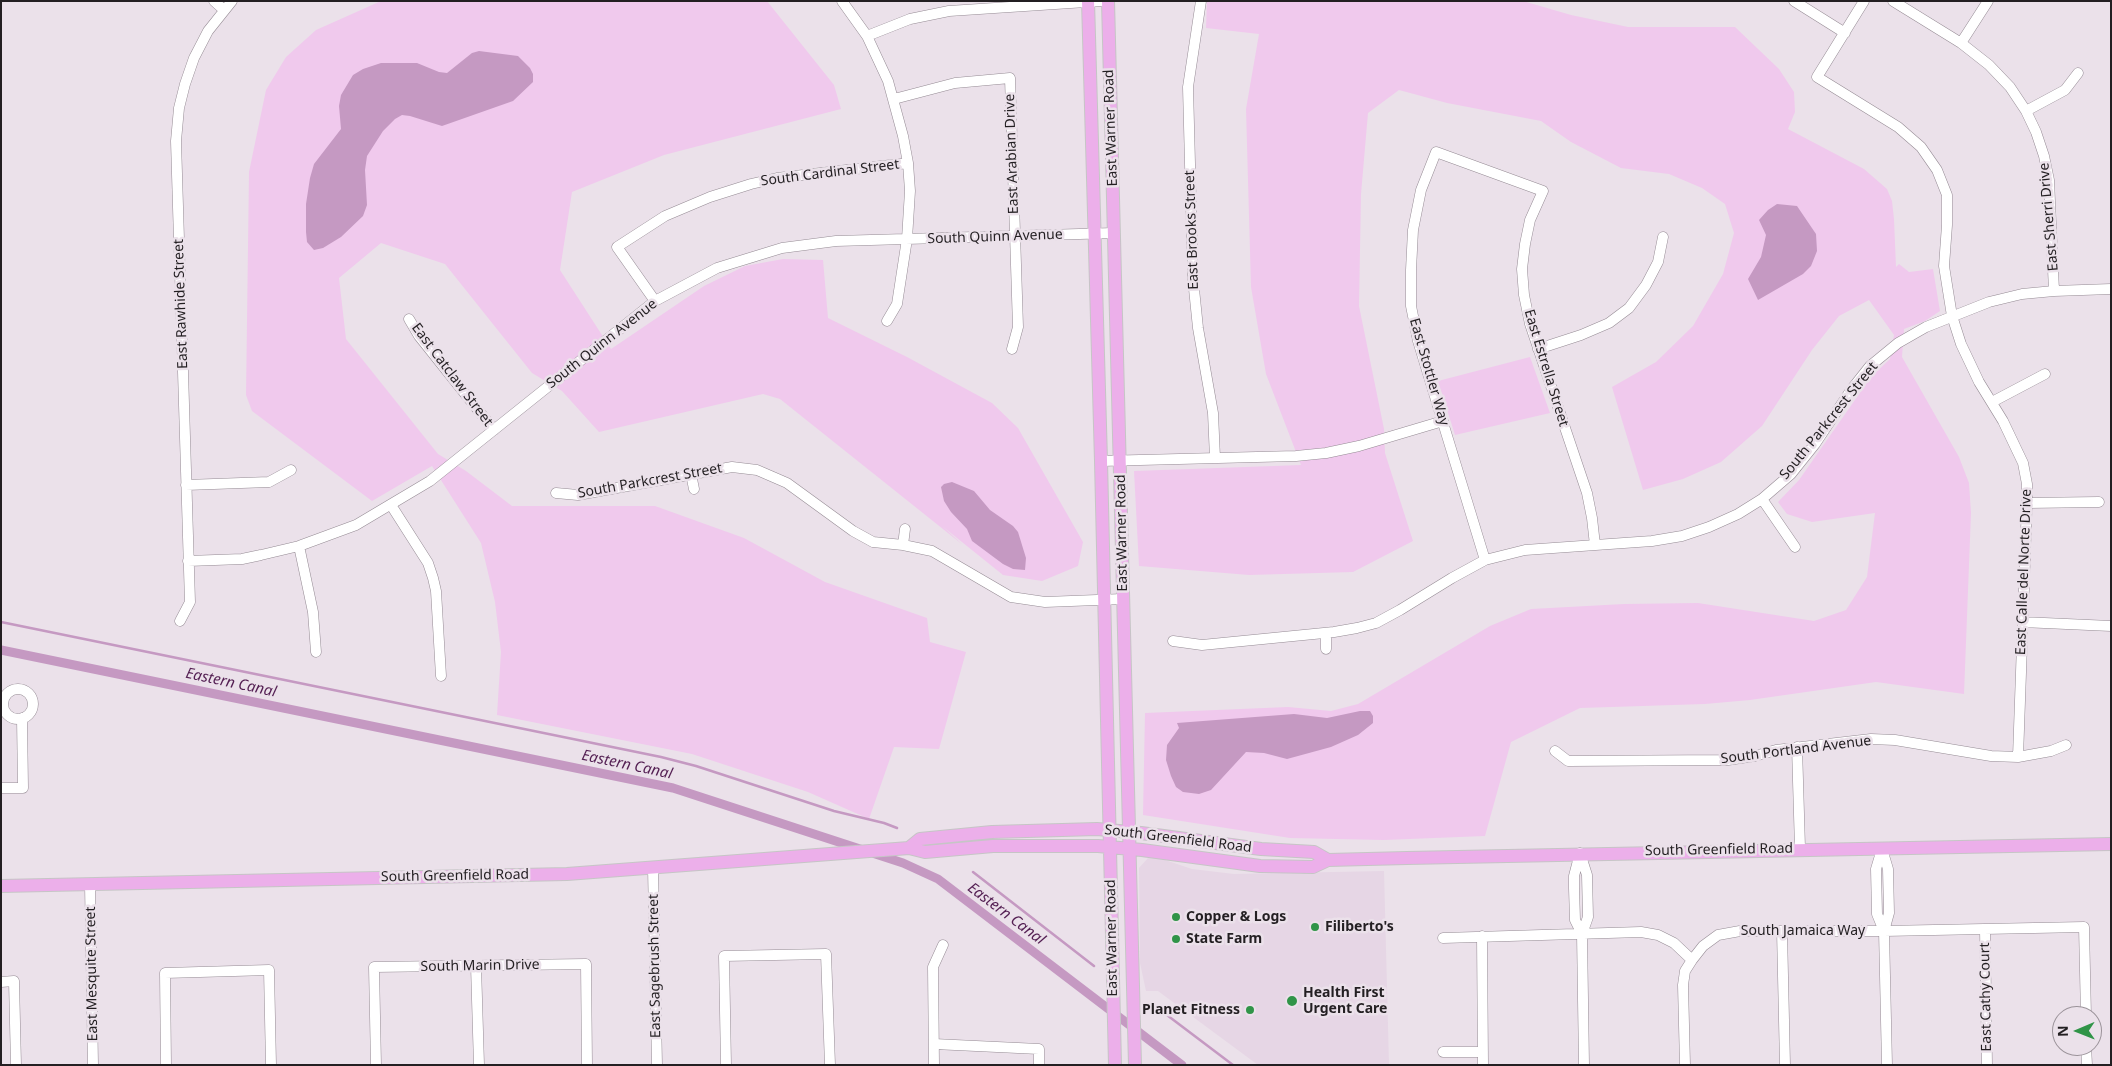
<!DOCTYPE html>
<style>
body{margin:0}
#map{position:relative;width:2112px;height:1066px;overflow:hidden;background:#ebe1ea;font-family:"Noto Sans",sans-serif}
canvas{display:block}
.frame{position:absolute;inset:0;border:2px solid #231f22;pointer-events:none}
.north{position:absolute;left:2052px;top:1006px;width:50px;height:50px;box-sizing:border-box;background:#ebe1ea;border:1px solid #9b939a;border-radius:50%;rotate:269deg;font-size:14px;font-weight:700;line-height:20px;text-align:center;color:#231f22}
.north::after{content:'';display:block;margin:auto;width:18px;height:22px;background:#309448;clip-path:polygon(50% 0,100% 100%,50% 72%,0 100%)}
</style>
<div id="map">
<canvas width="2112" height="1066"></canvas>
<div class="frame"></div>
<div class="north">N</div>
</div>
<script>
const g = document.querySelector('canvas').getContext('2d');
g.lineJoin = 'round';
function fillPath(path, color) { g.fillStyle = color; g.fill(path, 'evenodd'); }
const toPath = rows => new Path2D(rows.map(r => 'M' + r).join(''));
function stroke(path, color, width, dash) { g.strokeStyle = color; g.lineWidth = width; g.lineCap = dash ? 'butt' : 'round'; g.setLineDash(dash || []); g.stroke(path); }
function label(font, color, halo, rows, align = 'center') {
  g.font = font + ' "Noto Sans",sans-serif'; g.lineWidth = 5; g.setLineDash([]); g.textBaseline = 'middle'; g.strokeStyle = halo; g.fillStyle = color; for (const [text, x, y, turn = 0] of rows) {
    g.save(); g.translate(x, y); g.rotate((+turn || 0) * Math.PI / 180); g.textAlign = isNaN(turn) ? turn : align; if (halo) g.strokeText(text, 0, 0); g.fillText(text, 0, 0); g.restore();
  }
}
fillPath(toPath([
 [1148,858,1159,858,1192,869,1234,874,1384,871,1389,1065,1258,1065,1158,991,1146,991,1140,963,1139,868]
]), '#e6d6e5');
fillPath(toPath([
 [381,1,767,1,834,85,841,109,664,155,572,192,560,270,611,349,704,286,745,266,783,259,823,260,828,318,907,357,992,403,1018,428,1083,542,1078,566,1042,581,1003,575,942,526,963,545,780,399,763,394,599,432,562,391,532,373,445,264,381,243,339,278,346,339,438,454,466,471,512,506,655,506,744,538,825,582,927,618,930,642,966,652,939,749,894,747,869,819,808,792,692,754,497,715,501,652,495,602,481,543,432,466,372,501,252,411,246,395,249,172,266,90,286,57,316,30],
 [1207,1,1523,1,1571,15,1628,27,1735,27,1779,69,1794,92,1795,112,1788,129,1864,169,1887,189,1892,201,1894,219,1896,267,1899,264,1909,272,1933,269,1940,311,1925,321,1904,329,1902,357,1959,457,1969,483,1971,513,1964,694,1876,682,1750,700,1705,704,1580,708,1511,742,1485,836,1384,840,1290,838,1143,815,1145,713,1288,707,1331,711,1358,704,1490,626,1531,609,1624,604,1698,603,1814,621,1846,610,1867,577,1875,513,1812,522,1787,514,1778,502,1799,480,1871,377,1890,359,1894,335,1869,300,1839,316,1812,350,1762,426,1721,462,1683,479,1643,490,1612,387,1656,362,1693,326,1723,274,1734,233,1725,204,1702,188,1669,174,1621,168,1571,142,1541,121,1447,103,1399,90,1368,113,1361,194,1359,306,1384,429,1385,453,1413,541,1353,572,1249,575,1139,566,1134,471,1301,465,1266,374,1251,287,1246,109,1259,34,1206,28],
 [1530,357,1550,413,1455,435,1438,381]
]), '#f0c9ed');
fillPath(toPath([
 [479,51,518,56,530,68,533,74,533,82,513,101,442,126,410,116,402,115,395,119,383,131,367,156,365,170,367,205,363,216,341,237,323,248,314,250,307,242,306,232,306,204,310,178,314,164,341,129,339,106,341,95,353,75,363,69,381,63,417,63,439,72,447,73,472,53],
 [1777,204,1797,206,1816,234,1817,251,1811,266,1803,274,1758,300,1748,279,1761,257,1766,235,1759,220,1768,210],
 [952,482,974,491,990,510,1013,526,1018,532,1026,558,1025,570,1013,569,1003,564,972,541,967,529,951,512,944,501,941,487,944,484],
 [1360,711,1370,711,1373,716,1373,723,1358,735,1331,747,1287,759,1264,753,1246,752,1211,790,1199,794,1183,792,1176,787,1171,776,1166,760,1167,745,1179,728,1177,723,1294,714,1327,718]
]), '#c599c2');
stroke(toPath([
 [1,622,661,757,696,766,834,811,884,823,897,828],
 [973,872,1094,966],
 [1151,1003,1233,1065]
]), '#c599c2', 2.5);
stroke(toPath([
 [1,650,673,788,903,863,938,879,1182,1065]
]), '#c599c2', 9);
const minor = toPath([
 [214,1,224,10],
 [842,1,867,36,888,81,903,136,908,163,910,191,907,239,897,304,887,321],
 [1201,1,1188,87,1193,279,1198,328,1213,413,1215,458],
 [1794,1,1845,33],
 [1864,1,1817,77,1898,127,1921,147,1937,170,1947,195,1947,225,1944,266,1952,316,1961,344,1979,382,2003,421,2023,463,2027,484,2027,503,2018,757],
 [1893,1,1961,43,1989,65,2010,87,2026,111,2036,132,2044,156,2049,180,2054,291],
 [867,36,910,19,949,11,1101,1],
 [1961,43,1988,1],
 [894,99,955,83,1010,78,1018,327,1012,349],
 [2026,111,2065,90,2078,73],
 [655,301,617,247,665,216,710,197,751,184,777,178,908,163],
 [409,319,419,336,494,430],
 [1538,349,1581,335,1609,323,1629,308,1646,285,1658,262,1663,237],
 [1992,402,2045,374],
 [1101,461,1296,456,1326,453,1359,446,1443,421],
 [691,474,694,489],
 [186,485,269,482,291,470],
 [556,493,578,495,732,467,757,470,787,483,853,531,873,542,903,545,932,551,1011,597,1045,602,1123,599],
 [1762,499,1795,547],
 [2027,503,2099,502],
 [391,505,428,563,433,578,436,591,441,676],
 [903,545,905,529],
 [299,546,313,612,316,652],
 [1485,560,1418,341,1411,306,1411,270,1413,230,1421,190,1436,152,1543,191,1530,220,1525,244,1522,269,1524,295,1530,324,1587,493,1592,518,1595,545],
 [188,561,242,559,261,555,299,546,356,525,430,481,655,301,717,268,782,248,836,241,1114,233],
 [180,621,190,602,176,141,179,108,185,84,194,58,208,31,232,1],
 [2022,622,2111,626],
 [1326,633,1326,649],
 [1173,641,1202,645,1334,632,1357,628,1376,623,1400,610,1452,578,1485,560,1525,550,1652,541,1682,536,1709,527,1738,514,1762,499,1791,474,1815,444,1851,390,1870,366,1898,343,1926,327,1989,302,2022,294,2054,291,2111,289],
 '3 704a15 15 0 1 1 30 0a15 15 0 1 1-30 0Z',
 [1797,747,1800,848],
 [1555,751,1568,761,1728,760,1755,756,1776,750,1871,739,1895,740,1991,756,2018,757,2051,751,2066,745],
 [1,788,23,788,22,718],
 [1882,849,1888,869,1889,913,1884,931,1887,1065],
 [1882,849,1876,869,1877,914,1884,931],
 [1580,853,1587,875,1588,917,1582,934,1584,1065],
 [1580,853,1574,876,1574,888,1575,920,1582,934],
 [653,868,657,1065],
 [90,884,93,1065],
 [1985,929,1987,1065],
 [1782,931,1785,1065],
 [1482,936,1483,1065],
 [1443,938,1641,932,1658,935,1674,943,1692,960,1703,946,1718,935,1740,931,1884,931,2084,927,2086,1016],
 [476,966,479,1065],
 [1,982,14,981,16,1065],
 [934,1044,1039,1049,1039,1065],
 [2086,1046,2087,1065],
 [1443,1052,1483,1052],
 [166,1065,165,973,269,970,271,1065],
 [376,1065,374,967,586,964,587,1065],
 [726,1065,724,956,826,954,830,1065],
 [934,1065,933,967,943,945],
 [1685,1065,1683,985,1685,971,1692,960]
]);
const major = toPath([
 [1088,1,1101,461,1115,1065],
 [1108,1,1135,1065],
 [909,848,920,839,992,832,1097,829,1141,833,1261,849,1314,852,1328,860],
 [1,886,567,874,909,848,925,852,993,846,1098,846,1142,850,1260,866,1313,867,1328,860,1407,858,2111,844]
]);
stroke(minor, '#958b94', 11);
stroke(major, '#c6c5c6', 14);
stroke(minor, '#fff', 10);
stroke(major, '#ecafea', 12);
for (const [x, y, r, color] of [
 [1176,917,5,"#309448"],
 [1315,927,5,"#309448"],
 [1176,939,5,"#309448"],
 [1292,1001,6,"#309448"],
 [1250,1010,5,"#309448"]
]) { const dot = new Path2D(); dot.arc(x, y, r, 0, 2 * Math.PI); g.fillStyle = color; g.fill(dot); stroke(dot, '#ebe1ea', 2); }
label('14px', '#231f22', '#ebe1ea', [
 ["East Warner Road",1111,128,-92],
 ["East Arabian Drive",1012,154,-92],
 ["South Cardinal Street",830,173,-7],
 ["East Sherri Drive",2049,217,-95],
 ["East Brooks Street",1192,230,-92],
 ["South Quinn Avenue",995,237,-2],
 ["East Rawhide Street",181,304,-92],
 ["South Quinn Avenue",602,344,-38],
 ["East Estrella Street",1546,368,73],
 ["East Stottler Way",1429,372,74],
 ["East Catclaw Street",452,375,53],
 ["South Parkcrest Street",1829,421,-51],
 ["South Parkcrest Street",650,481,-10],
 ["East Warner Road",1122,533,-91],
 ["East Calle del Norte Drive",2024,572,-88],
 ["South Portland Avenue",1796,750,-7],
 ["South Greenfield Road",1178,839,7],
 ["South Greenfield Road",1719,850,-1],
 ["South Greenfield Road",455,876,-1],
 ["South Jamaica Way",1803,931],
 ["East Warner Road",1112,938,-91],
 ["South Marin Drive",480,966,-1],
 ["East Sagebrush Street",655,966,-91],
 ["East Mesquite Street",92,974,-91],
 ["East Cathy Court",1986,997,-91]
]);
label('bold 14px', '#231f22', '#ebe1ea', [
 ["Copper & Logs",1186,917],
 ["Filiberto's",1325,927],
 ["State Farm",1186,939],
 ["Health First",1303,993],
 ["Urgent Care",1303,1009],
 ["Planet Fitness",1240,1010,"right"]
], 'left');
label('italic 15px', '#531e52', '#ebe1ea', [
 ["Eastern Canal",231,683,12],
 ["Eastern Canal",627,765,12],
 ["Eastern Canal",1006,914,37]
]);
</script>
